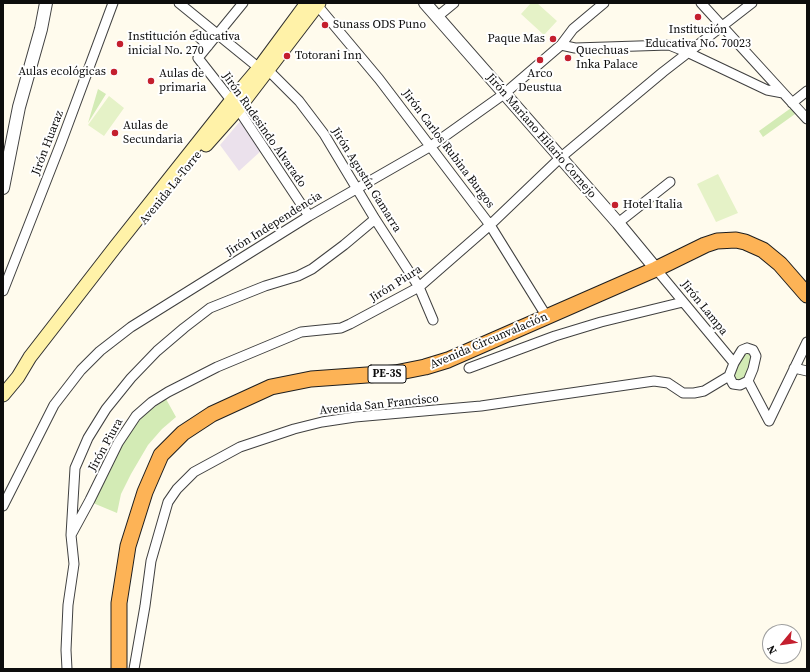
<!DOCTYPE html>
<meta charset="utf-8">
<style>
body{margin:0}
#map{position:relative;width:810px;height:672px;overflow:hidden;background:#fffbed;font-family:"Source Serif 4",serif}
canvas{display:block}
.frame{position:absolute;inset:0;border:4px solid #0d0d0d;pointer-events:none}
.north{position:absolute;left:762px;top:624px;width:40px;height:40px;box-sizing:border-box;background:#fff;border:1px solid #9e9e9e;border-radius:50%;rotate:241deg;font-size:11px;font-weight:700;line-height:16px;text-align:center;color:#0d0d0d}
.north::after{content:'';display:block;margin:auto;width:14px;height:18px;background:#c41f2e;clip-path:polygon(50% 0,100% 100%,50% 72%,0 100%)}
</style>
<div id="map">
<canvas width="810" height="672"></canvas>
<div class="frame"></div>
<div class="north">N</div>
</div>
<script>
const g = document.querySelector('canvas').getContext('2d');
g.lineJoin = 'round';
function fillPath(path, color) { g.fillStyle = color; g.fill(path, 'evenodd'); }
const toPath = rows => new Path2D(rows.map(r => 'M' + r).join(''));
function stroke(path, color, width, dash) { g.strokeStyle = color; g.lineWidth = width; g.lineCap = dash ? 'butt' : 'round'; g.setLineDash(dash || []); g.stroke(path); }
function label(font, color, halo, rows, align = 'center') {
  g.font = font + ' "Source Serif 4",serif'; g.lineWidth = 4; g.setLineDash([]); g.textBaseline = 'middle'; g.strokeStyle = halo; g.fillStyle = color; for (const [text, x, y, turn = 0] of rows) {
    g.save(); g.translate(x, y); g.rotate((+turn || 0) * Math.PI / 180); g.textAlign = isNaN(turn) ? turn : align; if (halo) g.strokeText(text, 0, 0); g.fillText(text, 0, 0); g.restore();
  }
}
fillPath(toPath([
 [242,119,262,150,239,171,220,145]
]), '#ebe1ec');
fillPath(toPath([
 [98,89,106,94,88,123],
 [791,108,795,114,763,137,759,131],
 [742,351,753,351,748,380,733,383,734,364],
 [166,399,176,417,162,429,148,445,131,474,121,494,117,513,93,503,117,453,134,427,145,414]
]), '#d3ebb5');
fillPath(toPath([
 [531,3,537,3,557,21,544,35,521,14],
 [109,96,124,108,104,136,88,125],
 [718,174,738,213,716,222,697,184]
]), '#e5f2c7');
const minor = toPath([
 [179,3,259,68],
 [243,3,198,58,238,109,309,216],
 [701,3,807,119],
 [317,5,379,79,490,225,547,317],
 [437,17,454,3],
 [197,35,208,46],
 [561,45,575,48,669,45,689,53,767,90,783,93],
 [264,66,299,101,324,134,375,219,419,287,433,320],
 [792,103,807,91],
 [618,223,670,182],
 [656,269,734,363],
 [3,291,61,143,113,3],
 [747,348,753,350,756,356,753,369,748,381,740,385,733,384,729,376,734,363,742,350,747,348],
 [469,368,555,336,601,322,683,302],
 [794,368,807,371],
 [748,381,769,421],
 [769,421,807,342],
 [3,506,54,405,81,370,100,351,131,327,309,216,431,146,504,94,561,45,573,29,604,3],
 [71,535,90,500,118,443,136,416,152,402,168,392,217,367,301,332,341,328,350,324,419,287,490,225,560,158,663,72,752,3],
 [67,669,66,650,68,605,74,564,71,535,75,468,88,438,106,409,131,378,157,351,184,328,210,308,265,286,298,276,312,269,344,245,375,219],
 [134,669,145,606,151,561,168,502,177,489,194,472,240,447,294,429,322,422,355,417,481,406,654,381,668,383,683,393,694,393,704,391,729,376]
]);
const tertiary = toPath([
 [425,3,618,223,656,269],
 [3,188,19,107,41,29,46,3]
]);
const secondary = toPath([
 [206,145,238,109,319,3],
 [3,395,18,377,30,357,116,246,231,101,259,68,307,3]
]);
const trunk = toPath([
 [119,669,119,603,128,546,145,492,161,455,183,433,212,414,271,387,311,379,395,373,425,367,448,360,656,269,705,245,717,241,736,240,745,242,763,250,780,264,807,295]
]);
stroke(minor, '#404040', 11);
stroke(tertiary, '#404040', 14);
stroke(secondary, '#2f2f2f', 15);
stroke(trunk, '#1e1e1e', 17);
stroke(minor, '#fff', 9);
stroke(tertiary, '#fff', 12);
stroke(secondary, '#fff2a8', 13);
stroke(trunk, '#fdb356', 15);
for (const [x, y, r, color] of [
 [698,17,4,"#c41f2e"],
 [325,25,4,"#c41f2e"],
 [553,39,4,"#c41f2e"],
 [120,44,4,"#c41f2e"],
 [287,56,4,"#c41f2e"],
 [568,58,4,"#c41f2e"],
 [540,60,4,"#c41f2e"],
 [114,72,4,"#c41f2e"],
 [151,81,4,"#c41f2e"],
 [115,133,4,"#c41f2e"],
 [615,205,4,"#c41f2e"]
]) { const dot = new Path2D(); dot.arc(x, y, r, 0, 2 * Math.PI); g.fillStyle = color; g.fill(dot); stroke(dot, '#fff', 1.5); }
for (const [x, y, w] of [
 [387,374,38]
]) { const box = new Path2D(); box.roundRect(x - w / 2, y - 9, w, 18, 3); g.fillStyle = '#fff'; g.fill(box); stroke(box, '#0d0d0d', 1); }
label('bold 11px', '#0d0d0d', null, [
 ["PE-3S",387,374]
]);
label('12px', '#0d0d0d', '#fff', [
 ["Sunass ODS Puno",333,25],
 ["Institución",698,30,"center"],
 ["Educativa No. 70023",698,44,"center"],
 ["Institución educativa",128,37],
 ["inicial No. 270",128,51],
 ["Paque Mas",545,39,"right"],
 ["Quechuas",576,51],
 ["Inka Palace",576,65],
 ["Totorani Inn",295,56],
 ["Aulas ecológicas",106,72,"right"],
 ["Aulas de",159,74],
 ["primaria",159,88],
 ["Arco",540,74,"center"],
 ["Deustua",540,88,"center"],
 ["Aulas de",123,126],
 ["Secundaria",123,140],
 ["Hotel Italia",623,205]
], 'left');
label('12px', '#0d0d0d', '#fff', [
 ["Jirón Rudesindo Alvarado",264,130,55],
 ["Jirón Mariano Hilario Cornejo",541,136,49],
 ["Jirón Huaraz",48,143,-69],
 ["Jirón Carlos Rubina Burgos",448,149,53],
 ["Jirón Agustín Gamarra",366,180,58],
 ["Avenida La Torre",171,188,-51],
 ["Jirón Independencia",274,224,-32],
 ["Jirón Piura",396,284,-32],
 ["Jirón Lampa",704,308,51],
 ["Avenida Circunvalación",489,341,-23],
 ["Avenida San Francisco",379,405,-6],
 ["Jirón Piura",106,445,-61]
]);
</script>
